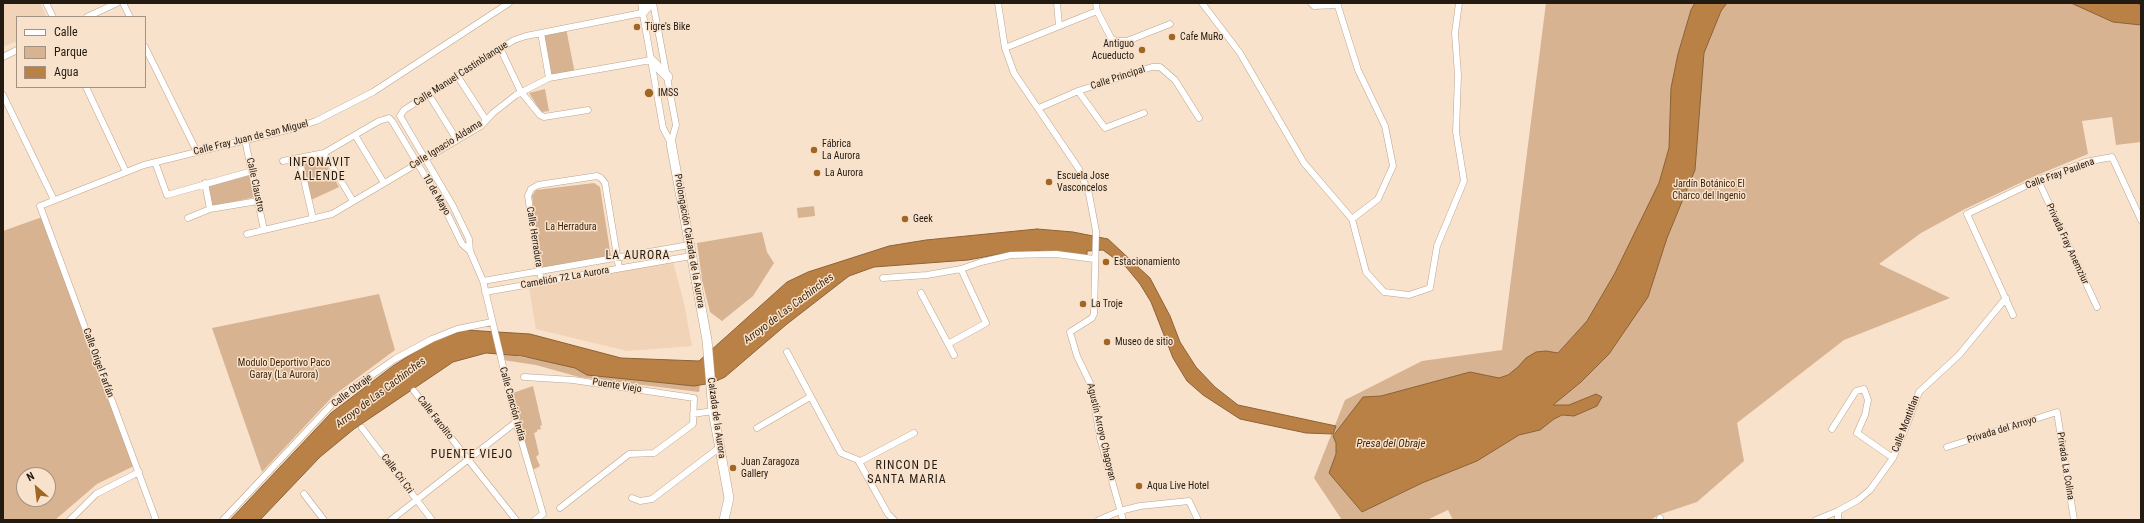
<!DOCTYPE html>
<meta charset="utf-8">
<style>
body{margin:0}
#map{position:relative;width:2144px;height:523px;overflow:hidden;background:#f9e2cb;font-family:"Roboto Condensed",sans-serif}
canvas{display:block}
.frame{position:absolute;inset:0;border:4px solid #231a12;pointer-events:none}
.legend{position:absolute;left:16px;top:16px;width:130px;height:72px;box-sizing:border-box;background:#f9e2cb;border:1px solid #a39281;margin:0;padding:5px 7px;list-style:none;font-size:12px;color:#231a12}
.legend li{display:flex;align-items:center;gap:8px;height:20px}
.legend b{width:20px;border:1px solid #a39281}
.north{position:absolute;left:16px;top:467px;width:40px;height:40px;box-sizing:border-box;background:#f9e2cb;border:1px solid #a39281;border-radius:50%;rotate:332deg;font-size:11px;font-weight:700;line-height:16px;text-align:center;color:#231a12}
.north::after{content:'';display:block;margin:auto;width:14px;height:18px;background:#9f6624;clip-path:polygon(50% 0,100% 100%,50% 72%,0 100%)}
</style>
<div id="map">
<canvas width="2144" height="523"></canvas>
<div class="frame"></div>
<ul class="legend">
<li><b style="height:5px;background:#fff"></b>Calle</li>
<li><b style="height:11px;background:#d7b391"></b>Parque</li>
<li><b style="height:11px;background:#b98146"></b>Agua</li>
</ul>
<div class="north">N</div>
</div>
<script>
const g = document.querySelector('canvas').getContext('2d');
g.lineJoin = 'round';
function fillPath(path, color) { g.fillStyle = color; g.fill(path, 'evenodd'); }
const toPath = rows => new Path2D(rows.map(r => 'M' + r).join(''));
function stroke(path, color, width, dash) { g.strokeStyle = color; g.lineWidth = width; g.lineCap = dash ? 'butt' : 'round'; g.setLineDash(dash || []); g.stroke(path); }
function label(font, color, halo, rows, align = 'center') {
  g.font = font + ' "Roboto Condensed",sans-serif'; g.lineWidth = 3; g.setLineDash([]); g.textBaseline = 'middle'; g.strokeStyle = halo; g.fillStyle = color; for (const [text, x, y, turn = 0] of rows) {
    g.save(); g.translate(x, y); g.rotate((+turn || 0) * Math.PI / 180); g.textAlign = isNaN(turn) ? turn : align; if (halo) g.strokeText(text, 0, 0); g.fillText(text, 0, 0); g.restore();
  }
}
fillPath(toPath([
 [3,3,40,3,47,17,17,17,17,41,3,47],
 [673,262,684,303,692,346,627,351,536,329,529,288]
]), '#f1d3b8');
fillPath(toPath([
 [1546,3,2141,3,2141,142,2116,145,2112,117,2082,121,2088,154,2035,176,1965,209,1921,233,1879,264,1950,298,1844,340,1737,423,1744,461,1697,502,1658,515,1651,520,1453,520,1448,510,1427,520,1342,520,1314,478,1345,400,1422,361,1502,350],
 [566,28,575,74,549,78,541,33],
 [545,89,549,111,541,112,529,93],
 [321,156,339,187,311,200,300,158],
 [250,174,255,197,210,207,206,183],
 [594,183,600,187,611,257,541,268,532,196,536,190],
 [814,206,815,216,798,218,797,208],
 [45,216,136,465,97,484,55,520,3,520,3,231],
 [24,475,48,475,48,499,24,499],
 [762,232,767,252,774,263,753,296,722,321,710,312,702,280,697,243],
 [379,294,395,350,333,396,262,472,212,328],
 [502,354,700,384,699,392,579,377,536,365,503,360],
 [533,386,542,425,540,426,541,429,537,430,537,432,534,433,539,454,536,457,540,466,535,469,531,468,510,394]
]), '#d7b391');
const water = toPath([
 [1695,3,1727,3,1721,11,1704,53,1695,170,1667,238,1648,297,1609,354,1581,382,1553,405,1569,405,1596,394,1602,397,1597,406,1574,416,1562,415,1554,419,1540,430,1519,435,1477,461,1422,483,1362,512,1329,473,1336,454,1336,443,1333,436,1363,397,1381,396,1470,372,1499,378,1508,375,1518,367,1526,358,1536,352,1546,351,1558,353,1587,321,1615,273,1659,183,1669,148,1671,88,1678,54,1691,10,1695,3],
 [2071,3,2136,3,2141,5,2141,25,2113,22,2071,3],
 [1037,229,1073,232,1108,239,1150,278,1170,316,1180,342,1196,367,1215,387,1238,405,1336,426,1333,434,1306,433,1240,419,1203,395,1187,381,1173,358,1151,302,1140,284,1126,267,1103,250,1087,251,1087,256,1038,251,1000,254,968,260,874,267,849,276,787,324,725,377,712,383,694,386,587,375,575,368,522,356,486,353,453,362,354,429,320,457,260,520,230,520,331,413,393,366,430,342,465,330,530,334,621,358,699,361,787,282,808,272,889,246,926,240,1037,229]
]);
fillPath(water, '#b98146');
stroke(water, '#8c6236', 1);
const minor = toPath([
 [46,3,53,17],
 [123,3,130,17],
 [641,3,663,128,671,143],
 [653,3,676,125,671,143],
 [998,3,1005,48,1014,73,1079,169,1089,194,1096,231,1094,314,1092,318,1070,332,1077,356,1091,385,1100,438,1123,520],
 [1057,3,1059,26],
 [1096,3,1097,11,1111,38,1116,41,1127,41,1170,24],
 [1202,3,1240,53,1304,163,1352,219,1366,272,1384,292,1409,295,1430,288,1437,246,1464,181,1456,132,1458,75,1455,33,1459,3],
 [1311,3,1314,6,1337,5],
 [1337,3,1358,70,1385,126,1393,166,1378,199,1352,219],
 [87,17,117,3],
 [541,33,549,78],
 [145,47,197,152],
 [500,48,521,92,540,115,544,117,588,110],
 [1005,48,1097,11],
 [3,57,17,50],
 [458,77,486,120],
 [86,87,126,172],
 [1078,91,1105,128,1144,113],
 [3,95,54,200],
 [429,95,457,140],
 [1039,108,1078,91,1152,67,1160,67,1175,80,1199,118],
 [355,135,384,183],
 [245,140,264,230],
 [324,153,353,201],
 [299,158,313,219],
 [283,161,324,153,379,121,389,118,392,121,446,211,462,244,470,251],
 [155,162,167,195,252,171],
 [2038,180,2097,307],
 [205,183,210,209],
 [188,218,210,209,258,201],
 [247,234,332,214,481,126,493,113,516,95,549,78,651,60],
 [883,278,927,275,961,269,981,262,1011,255,1056,254,1094,259],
 [483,281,689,245],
 [543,282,539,271,528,196,531,189,538,185,597,176,601,178,605,183,619,268],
 [485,292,691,256],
 [921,293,954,355],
 [2013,315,1967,214,2038,180,2085,162,2112,157,2141,220],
 [948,344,986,323,961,269],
 [787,352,841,453,858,460,888,514,894,520],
 [524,377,573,380,694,398,693,424,654,453,629,454,560,508],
 [414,391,516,520],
 [693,414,713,411],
 [362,428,432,520],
 [757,428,810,397],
 [1832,429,1856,391,1864,389,1868,400,1865,415,1857,433,1893,458],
 [1947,447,2057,412,2074,520],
 [859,462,914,433],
 [304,494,324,520],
 [632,498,640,501,652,499,720,447],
 [1838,511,1838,520],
 [70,520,96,494,139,472],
 [156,520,40,206,144,165,295,128,316,121,373,92,509,3],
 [223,520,337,399,395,359,432,339,457,329,492,322],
 [391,520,516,422],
 [535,520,543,514,516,422,483,281,470,251,469,239,453,206,400,116,404,110,514,40,526,36,642,13],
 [1099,520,1120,511,1140,506,1189,501,1198,520],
 [1659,520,1660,518],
 [1816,520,1838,511,1858,500,1870,490,1893,458,1906,427,1919,392,1959,355,2006,298]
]);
const secondary = toPath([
 [642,13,651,3],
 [651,60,668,77],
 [671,143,707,340,713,411,729,498,724,520]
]);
stroke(minor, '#baa48e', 7);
stroke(secondary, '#baa48e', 10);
stroke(minor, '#fff', 6);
stroke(secondary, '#fff', 9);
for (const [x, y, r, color] of [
 [637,27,4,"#9f6624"],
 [1172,37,4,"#9f6624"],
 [1142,50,4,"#9f6624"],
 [649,93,5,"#9f6624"],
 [814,150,4,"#9f6624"],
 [817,173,4,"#9f6624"],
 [1049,182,4,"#9f6624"],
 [905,219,4,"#9f6624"],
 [1106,262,4,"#9f6624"],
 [1083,304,4,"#9f6624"],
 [1107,342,4,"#9f6624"],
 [733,468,4,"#9f6624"],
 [1139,486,4,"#9f6624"]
]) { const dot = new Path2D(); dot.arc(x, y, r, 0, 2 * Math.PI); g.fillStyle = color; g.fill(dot); stroke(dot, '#f9e2cb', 1.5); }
label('10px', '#231a12', '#f9e2cb', [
 ["Tigre's Bike",645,27],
 ["Cafe MuRo",1180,37],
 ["Antiguo",1134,44,"right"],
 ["Acueducto",1134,56,"right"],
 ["IMSS",658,93],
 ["Fábrica",822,144],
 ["La Aurora",822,156],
 ["La Aurora",825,173],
 ["Escuela Jose",1057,176],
 ["Vasconcelos",1057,188],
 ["Geek",913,219],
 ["Estacionamiento",1114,262],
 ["La Troje",1091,304],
 ["Museo de sitio",1115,342],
 ["Juan Zaragoza",741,462],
 ["Gallery",741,474],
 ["Aqua Live Hotel",1147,486]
], 'left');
label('10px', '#231a12', '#f9e2cb', [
 ["Calle Manuel Castinblanque",461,74,-33],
 ["Calle Principal",1118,78,-18],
 ["Calle Fray Juan de San Miguel",251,138,-14],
 ["Calle Ignacio Aldama",446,145,-32],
 ["Calle Fray Paulena",2060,174,-20],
 ["Calle Claustro",255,185,78],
 ["10 de Mayo",436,195,60],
 ["Calle Herradura",534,237,81],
 ["Prolongación Calzada de la Aurora",689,241,80],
 ["Privada Fray Anemziur",2067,244,65],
 ["Camelión 72 La Aurora",565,278,-10],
 ["Calle Origel Farfán",98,363,70],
 ["Puente Viejo",617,386,9],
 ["Calle Obraje",352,391,-37],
 ["Calle Canción India",512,404,75],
 ["Calle Farolito",435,418,52],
 ["Calzada de la Aurora",716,418,82],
 ["Calle Montitlan",1906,424,-69],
 ["Privada del Arroyo",2002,430,-17],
 ["Agustín Arroyo Chagoyan",1101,432,77],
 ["Privada La Colina",2065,466,81],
 ["Calle Cri Cri",397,474,53]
]);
label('10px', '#3d250b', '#f9e2cb', [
 ["Jardín Botánico El",1709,184],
 ["Charco del Ingenio",1709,196],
 ["La Herradura",571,227],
 ["Modulo Deportivo Paco",284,363],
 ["Garay (La Aurora)",284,375]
]);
label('italic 11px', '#40280d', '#f9e2cb', [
 ["Arroyo de Las Cachinches",789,309,-37],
 ["Arroyo de Las Cachinches",381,393,-37],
 ["Presa del Obraje",1391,444]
]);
g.letterSpacing = '1px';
label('12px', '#231a12', '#f9e2cb', [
 ["INFONAVIT",320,163],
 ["ALLENDE",320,177],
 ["LA AURORA",638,256],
 ["PUENTE VIEJO",472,455],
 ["RINCON DE",907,466],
 ["SANTA MARIA",907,480]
]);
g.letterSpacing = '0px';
</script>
